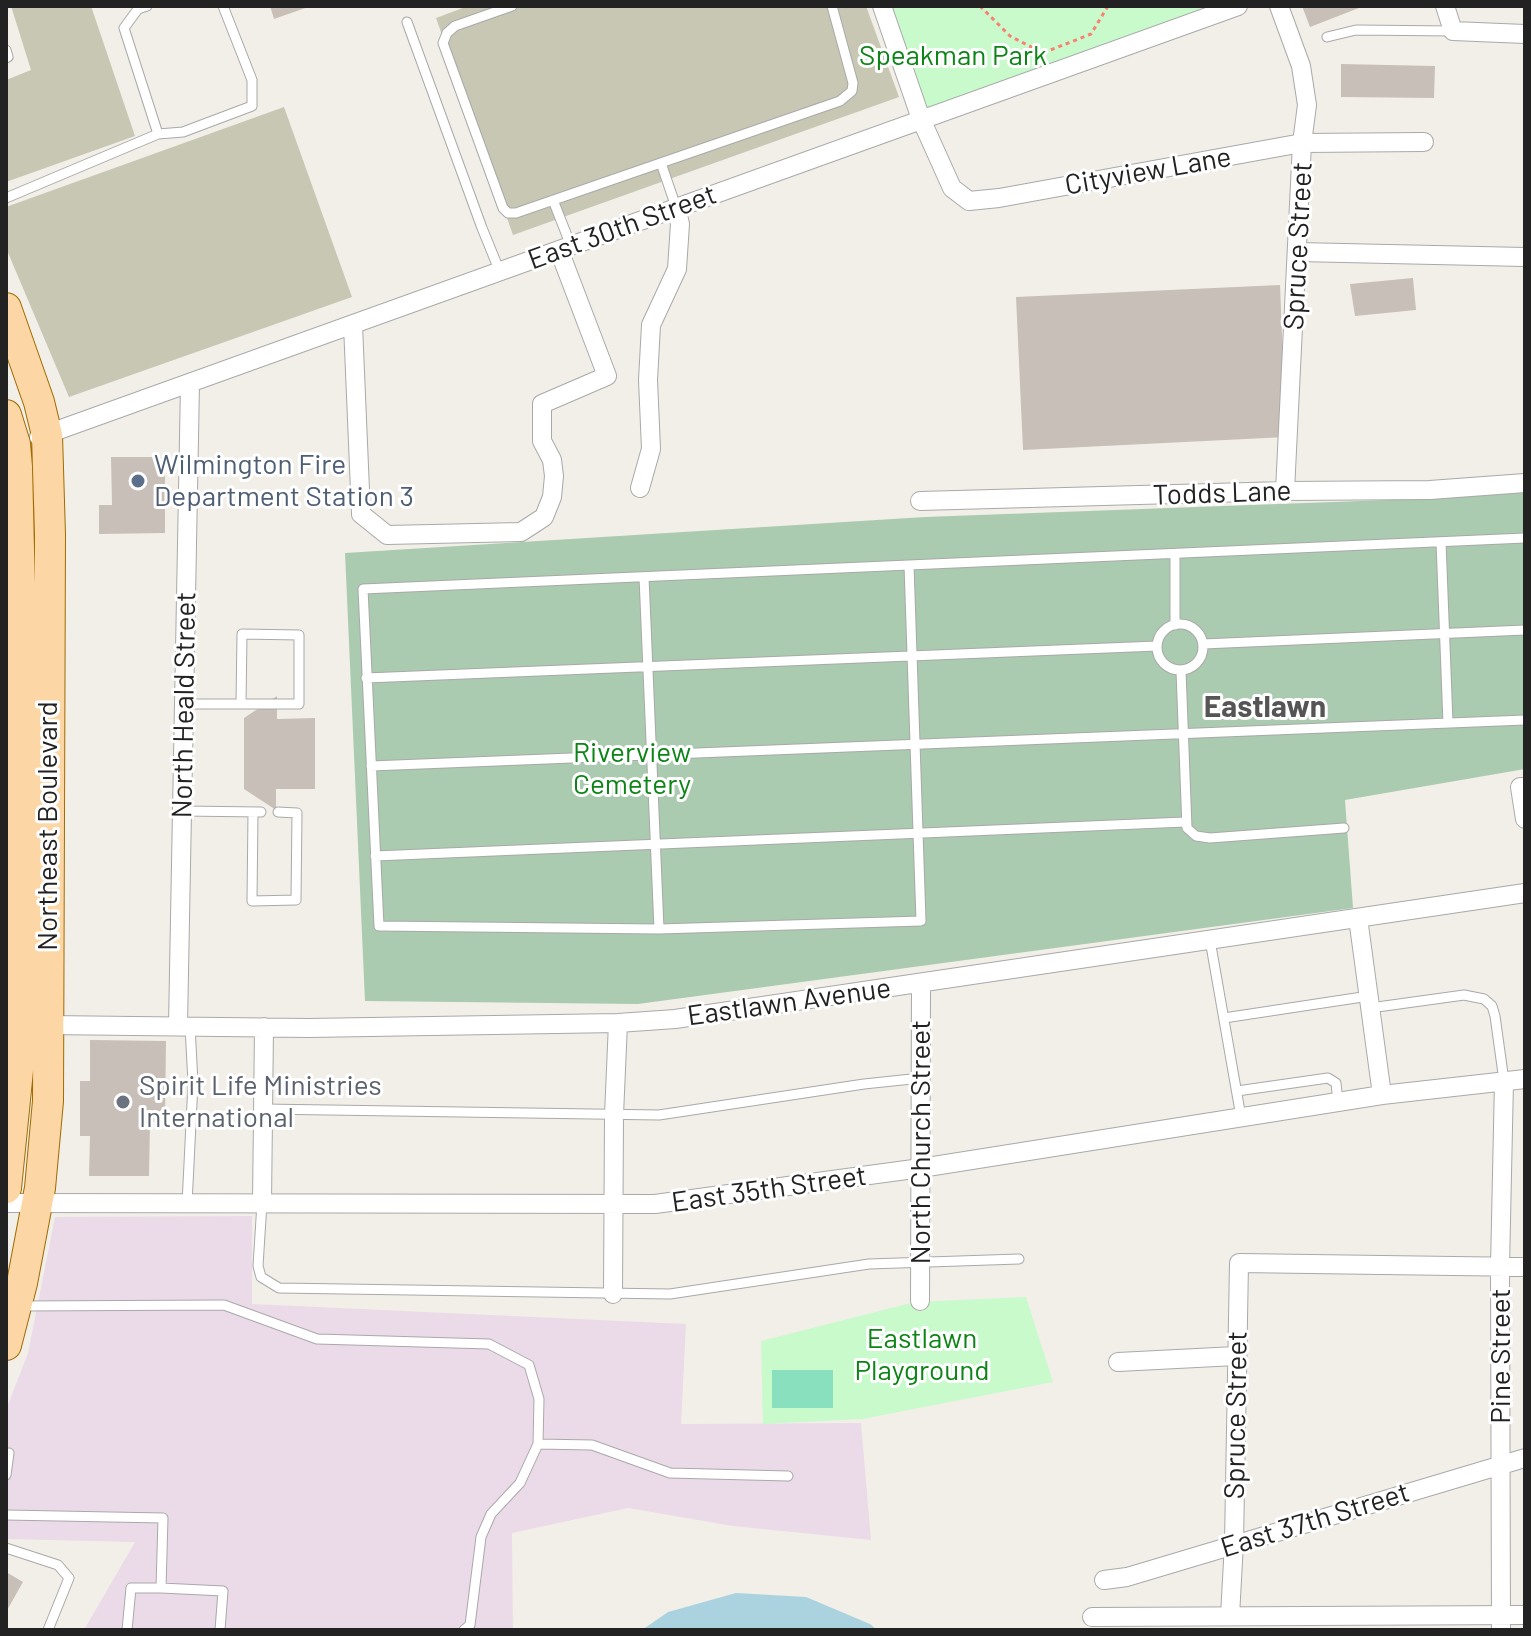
<!DOCTYPE html>
<style>
body{margin:0}
#map{position:relative;width:1531px;height:1636px;overflow:hidden;background:#f2efe9;font-family:Barlow,sans-serif}
canvas{display:block}
.frame{position:absolute;inset:0;border:8px solid #222;pointer-events:none}
</style>
<div id="map">
<canvas width="1531" height="1636"></canvas>
<div class="frame"></div>
</div>
<script>
const g = document.querySelector('canvas').getContext('2d');
g.lineJoin = 'round';
function fillPath(path, color) { g.fillStyle = color; g.fill(path, 'evenodd'); }
const toPath = rows => new Path2D(rows.map(r => 'M' + r).join(''));
function stroke(path, color, width, dash) { g.strokeStyle = color; g.lineWidth = width; g.lineCap = dash ? 'butt' : 'round'; g.setLineDash(dash || []); g.stroke(path); }
function label(font, color, halo, rows, align = 'center') {
  g.font = font + ' Barlow,sans-serif'; g.lineWidth = 6; g.setLineDash([]); g.textBaseline = 'middle'; g.strokeStyle = halo; g.fillStyle = color; for (const [text, x, y, turn = 0] of rows) {
    g.save(); g.translate(x, y); g.rotate((+turn || 0) * Math.PI / 180); g.textAlign = isNaN(turn) ? turn : align; if (halo) g.strokeText(text, 0, 0); g.fillText(text, 0, 0); g.restore();
  }
}
fillPath(toPath([
 [252,1216,252,1304,686,1324,681,1424,861,1423,871,1540,733,1526,628,1508,512,1533,513,1630,84,1630,135,1542,6,1539,6,1410,28,1353,55,1217]
]), '#ebdbe8');
fillPath(toPath([
 [11,6,91,6,135,136,6,182,6,80,31,70],
 [468,6,866,6,899,97,513,235,436,18],
 [284,107,352,297,69,397,6,248,6,207]
]), '#c7c7b4');
fillPath(toPath([
 [1525,490,1525,769,1345,800,1353,908,638,1004,365,1001,345,553,925,517,1387,500]
]), '#aacbaf');
fillPath(toPath([
 [882,6,1237,6,921,119],
 [1026,1297,1053,1382,862,1419,763,1424,761,1341,915,1302]
]), '#c8facc');
fillPath(toPath([
 [772,1370,833,1370,833,1408,772,1408]
]), '#88e0be');
fillPath(toPath([
 [736,1593,806,1597,870,1624,877,1630,642,1630,668,1612]
]), '#aad3df');
fillPath(toPath([
 [270,6,311,6,274,19],
 [1302,6,1364,6,1310,27],
 [1341,64,1435,66,1434,98,1341,97],
 [1413,278,1416,310,1355,316,1350,284],
 [1280,285,1286,437,1023,450,1016,297],
 [111,457,165,457,165,533,99,534,99,505,112,505],
 [277,696,277,719,315,718,315,789,276,789,276,810,244,789,244,718],
 [90,1040,166,1041,165,1123,150,1122,149,1176,89,1176,90,1136,80,1136,80,1081,90,1081],
 [6,1572,23,1582,6,1612]
]), '#c7bfb8');
const lane = toPath([
 [147,6,138,9,124,28,158,134],
 [512,6,455,26,447,33,443,43,503,208,508,213,516,213,840,101,852,91,853,83,832,6],
 [407,22,482,228,500,272],
 [1327,37,1356,30,1453,31],
 [6,50,8,57,6,58],
 [661,163,676,207],
 [6,198,158,134,183,132,252,106,252,80,223,6],
 [553,200,571,246],
 [1441,542,1448,723],
 [1175,554,1175,625],
 [909,565,921,921,659,929,379,926,363,589,909,565,1525,538],
 [644,577,659,929],
 '1157 647a23 23 0 1 1 46 0a23 23 0 1 1-46 0Z',
 [1203,644,1525,630],
 [1181,671,1187,828,1196,836,1210,838,1344,828],
 [366,678,1157,646],
 [184,704,299,704,299,635,242,634,241,704],
 [371,766,1525,720],
 [182,811,261,812],
 [253,812,252,901,296,900,297,813,278,812],
 [375,856,1185,822],
 [1210,940,1241,1117],
 [1370,1008,1464,995,1484,999,1492,1006,1495,1016,1504,1081],
 [1224,1018,1369,996],
 [1237,1091,1328,1078,1336,1083,1338,1102],
 [263,1109,659,1115,864,1084,921,1078],
 [262,1203,258,1266,261,1277,279,1288,670,1294,869,1264,1019,1259],
 [187,1204,193,1083,190,1026],
 [21,1306,224,1305,317,1339,489,1344,529,1365,539,1399,538,1444,520,1483,491,1514,481,1537,470,1625,464,1630],
 [538,1444,592,1445,670,1473,788,1476],
 [6,1475,9,1453],
 [6,1515,163,1518,161,1588],
 [6,1548,58,1565,69,1578,48,1630],
 [127,1630,131,1588,161,1588,223,1591,220,1630]
]);
const street = toPath([
 [882,6,921,119,952,188,969,201,999,198,1302,143,1424,142],
 [1279,6,1301,66,1307,105,1302,143,1285,491],
 [1445,6,1453,31,1525,34],
 [1298,252,1525,257],
 [353,325,361,514,387,535,521,532,544,517,552,497,554,476,552,460,542,441,542,404,607,376,559,250],
 [39,437,1238,6],
 [640,488,651,449,648,380,651,325,677,269,680,224,676,207],
 [920,501,1285,491,1430,490,1525,483],
 [1525,787,1520,787,1525,819],
 [1358,918,1382,1095],
 [47,1025,308,1028,618,1023,675,1019,1525,893],
 [178,1025,190,384],
 [6,1203,655,1204,921,1168,1382,1095,1525,1079],
 [262,1203,264,1027],
 [613,1294,614,1115,618,1023],
 [920,1301,921,984],
 [1118,1362,1236,1356],
 [1104,1580,1127,1577,1525,1458],
 [1230,1616,1234,1543,1239,1263,1525,1267],
 [1092,1617,1525,1615],
 [1501,1630,1500,1267,1504,1081]
]);
const primary = toPath([
 [6,308,39,402,47,435,50,535,48,1101,40,1188,22,1283,6,1345],
 [6,415,15,444,17,467,23,715,22,1031,6,1188]
]);
stroke(lane, '#a9a9a9', 11);
stroke(street, '#a9a9a9', 20);
stroke(primary, '#a06b00', 32);
stroke(toPath([
 [980,6,1010,36,1043,53,1091,34,1108,6]
]), '#fa8072', 3, [4, 4]);
stroke(lane, '#fff', 9);
stroke(street, '#fff', 18);
stroke(primary, '#fcd6a4', 30);
for (const [x, y, r, color] of [
 [138,481,8,"#5c6f8a"],
 [123,1102,8,"#6b7280"]
]) { const dot = new Path2D(); dot.arc(x, y, r, 0, 2 * Math.PI); g.fillStyle = color; g.fill(dot); stroke(dot, '#fff', 3); }
label('28px', '#0c8416', '#fff', [
 ["Speakman Park",953,56],
 ["Riverview",632,753],
 ["Cemetery",632,785],
 ["Eastlawn",922,1339],
 ["Playground",922,1371]
]);
label('28px', '#222', '#fff', [
 ["Cityview Lane",1148,171,-10],
 ["East 30th Street",622,227,-20],
 ["Spruce Street",1298,246,-87],
 ["Todds Lane",1222,493,-2],
 ["North Heald Street",184,705,-89],
 ["Northeast Boulevard",48,826,-90],
 ["Eastlawn Avenue",789,1002,-8],
 ["North Church Street",921,1142,-90],
 ["East 35th Street",769,1189,-8],
 ["Pine Street",1501,1356,-90],
 ["Spruce Street",1236,1415,-89],
 ["East 37th Street",1315,1520,-17]
]);
label('28px', '#4e5e75', '#fff', [
 ["Wilmington Fire",154,465],
 ["Department Station 3",154,497]
], 'left');
label('28px', '#5b616d', '#fff', [
 ["Spirit Life Ministries",139,1086],
 ["International",139,1118]
], 'left');
label('bold 30px', '#555', '#fff', [
 ["Eastlawn",1265,707]
]);
</script>
